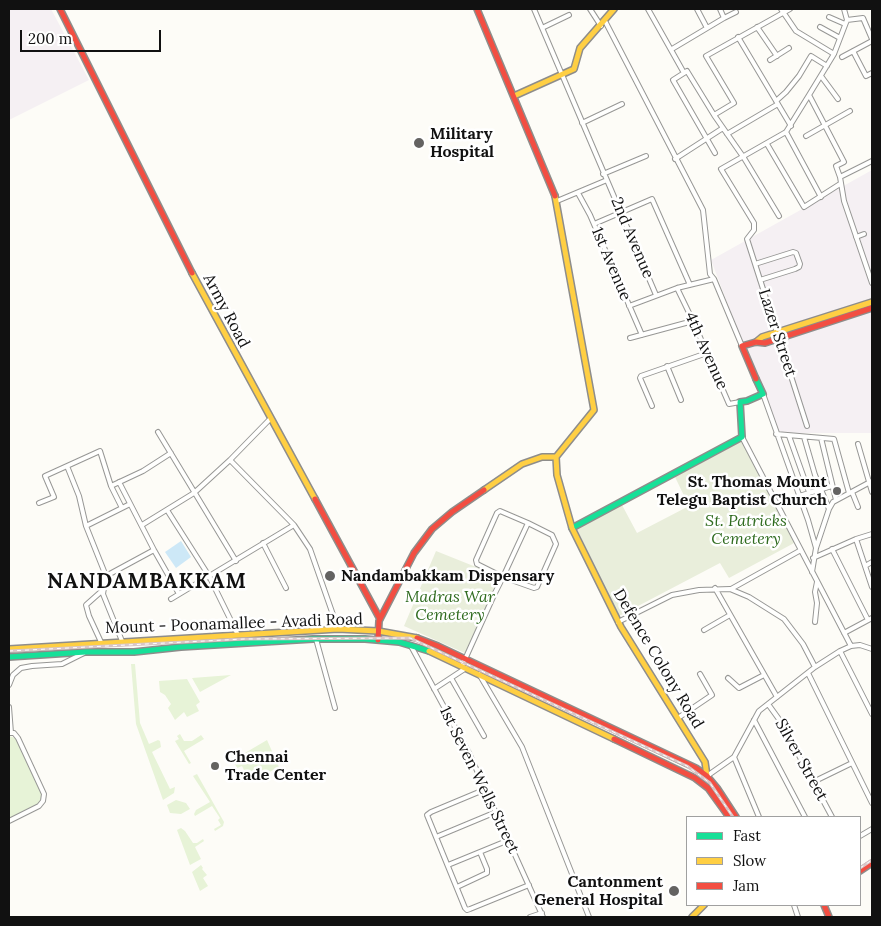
<!DOCTYPE html>
<style>
body{margin:0}
#map{position:relative;width:881px;height:926px;overflow:hidden;background:#fdfcf7;font-family:Lora,serif}
canvas{display:block}
.frame{position:absolute;inset:0;border:10px solid #111;pointer-events:none}
.legend{position:absolute;left:686px;top:816px;width:175px;height:90px;box-sizing:border-box;background:#fff;border:1px solid #a0a0a0;margin:0;padding:6px 9px;list-style:none;font-size:15px;color:#111}
.legend li{display:flex;align-items:center;gap:10px;height:25px}
.legend b{width:25px;border:1px solid #a0a0a0}
.scale{position:absolute;left:20px;top:30px;width:141px;height:22px;box-sizing:border-box;border:2px solid #111;border-top:0;padding-left:6px;font-size:15px;line-height:18px;white-space:nowrap;color:#111;-webkit-text-stroke:4px #fff;paint-order:stroke}
</style>
<div id="map">
<canvas width="881" height="926"></canvas>
<div class="frame"></div>
<ul class="legend">
<li><b style="height:6px;background:#16e098"></b>Fast</li>
<li><b style="height:6px;background:#ffcf43"></b>Slow</li>
<li><b style="height:6px;background:#f24e42"></b>Jam</li>
</ul>
<div class="scale">200 m</div>
</div>
<script>
const g = document.querySelector('canvas').getContext('2d');
g.lineJoin = 'round';
function fillPath(path, color) { g.fillStyle = color; g.fill(path, 'evenodd'); }
const toPath = rows => new Path2D(rows.map(r => 'M' + r).join(''));
function stroke(path, color, width, dash) { g.strokeStyle = color; g.lineWidth = width; g.lineCap = dash ? 'butt' : 'round'; g.setLineDash(dash || []); g.stroke(path); }
function label(font, color, halo, rows, align = 'center') {
  g.font = font + ' Lora,serif'; g.lineWidth = 5; g.setLineDash([]); g.textBaseline = 'middle'; g.strokeStyle = halo; g.fillStyle = color; for (const [text, x, y, turn = 0] of rows) {
    g.save(); g.translate(x, y); g.rotate((+turn || 0) * Math.PI / 180); g.textAlign = isNaN(turn) ? turn : align; if (halo) g.strokeText(text, 0, 0); g.fillText(text, 0, 0); g.restore();
  }
}
fillPath(toPath([
 [9,9,51,9,89,80,9,120],
 [872,170,872,433,777,433,711,260]
]), '#f5f0f3');
fillPath(toPath([
 [131,664,135,664,140,723,149,744,158,740,160,741,161,747,152,752,170,789,175,787,174,793,163,800,136,724],
 [231,675,200,692,192,678],
 [187,679,200,702,196,705,199,711,187,717,184,712,175,720,168,708,171,704,165,695,160,692,159,681],
 [180,734,184,741,192,741,201,735,204,739,184,751,191,763,189,764,175,741,179,739,177,736],
 [9,736,15,738,17,741,41,792,42,797,39,803,36,805,9,819],
 [267,740,279,767,250,782,242,766,237,768,233,760],
 [197,774,224,822,223,826,215,831,214,829,221,825,218,820,220,818,212,806,195,816,194,814,196,810,210,802,193,776],
 [176,800,186,803,190,809,181,814,170,813,167,805],
 [181,828,185,831,193,843,197,843,203,839,204,841,195,847,201,859,190,865,177,830],
 [201,865,203,868,202,869,207,875,203,878,208,886,200,891,192,872]
]), '#e7f3d7');
fillPath(toPath([
 [742,441,796,542,729,578,720,563,619,616,577,529,622,505,637,533,689,506,675,477],
 [436,551,501,577,467,654,404,626]
]), '#e9eedb');
fillPath(toPath([
 [181,541,191,557,176,568,165,552]
]), '#cde8f7');
const street = toPath([
 [534,9,656,295],
 [590,9,601,26],
 [648,9,684,73,687,71,714,115,744,158,779,216],
 [697,9,707,28],
 [781,9,796,31,834,54],
 [844,9,847,20,834,54,809,95,844,162,836,166,840,177,844,201,872,283],
 [829,17,845,24],
 [724,18,736,12],
 [847,20,863,18,872,39],
 [605,21,703,210,710,274,714,279,742,346],
 [757,27,777,56],
 [820,27,840,38],
 [542,28,569,15],
 [738,37,791,126],
 [672,49,724,18,720,9],
 [853,51,866,76,872,73],
 [842,57,872,41],
 [770,60,789,48],
 [684,73,673,80,715,153],
 [821,76,838,99],
 [776,101,786,92,799,76,811,56,827,66],
 [714,115,734,103,706,56,790,9],
 [582,123,622,104],
 [786,132,821,197],
 [727,134,778,104],
 [806,136,850,111],
 [767,144,804,207,840,184],
 [675,159,723,128],
 [603,174,646,156],
 [840,177,872,161],
 [578,193,590,215,642,335],
 [557,201,607,180],
 [594,224,652,199,690,285],
 [856,237,864,234],
 [755,264,793,252,796,253,800,264,799,267,795,269,760,280],
 [677,288,693,321,729,404,740,402],
 [629,306,677,288,714,279],
 [630,338,693,321],
 [667,366,681,400],
 [763,394,808,520,816,548],
 [652,406,640,378,641,376,707,353],
 [807,426,747,239,754,230,754,223,721,169,786,132,809,95],
 [158,432,236,561],
 [776,434,834,439,849,493],
 [789,436,809,492],
 [742,437,851,646],
 [804,437,815,475,829,509],
 [821,438,836,500],
 [858,444,872,492],
 [230,460,294,525,310,549,338,629],
 [67,466,79,496,86,526,106,576,103,594,122,641],
 [119,482,154,550,179,594],
 [111,486,143,471,171,453],
 [852,492,858,507],
 [799,496,832,486],
 [39,503,54,497,45,476,100,451,111,486,122,508],
 [167,510,209,576,238,635],
 [142,525,194,493,230,460,271,418],
 [86,526,130,504],
 [856,539,872,587],
 [263,543,286,588],
 [832,549,868,620],
 [813,558,856,539,872,534],
 [865,566,872,562],
 [812,572,816,548,829,509,833,502,872,481],
 [106,576,154,550],
 [715,588,777,697],
 [731,589,801,550],
 [171,599,294,525],
 [618,622,672,595,699,590,730,589,749,597,784,619,803,644,815,667],
 [815,622,817,603,815,592,817,582],
 [704,630,730,615],
 [844,633,872,618],
 [316,639,335,708],
 [101,642,89,616,86,605,104,589],
 [411,646,469,753,543,917],
 [840,651,872,714],
 [462,666,494,595,503,577,528,523,500,511,497,513,476,560,477,564,503,577,534,588,537,587,556,544,552,535,528,523],
 [808,673,872,803],
 [479,674,522,747,589,917],
 [451,678,484,736],
 [728,678,739,688,764,675],
 [9,685,13,675,21,668,32,666,62,664,84,653],
 [434,689,466,668],
 [768,704,781,722,832,817],
 [9,707,11,733],
 [678,718,712,695,700,674],
 [754,720,805,817],
 [9,733,14,733,18,738,44,794,43,801,39,806,9,821],
 [734,757,759,817],
 [707,776,734,757,759,711,815,667,840,651,851,646,860,645,872,649],
 [813,782,852,763],
 [486,789,431,812,427,815,465,908,467,910,470,909,529,885],
 [860,836,872,829],
 [436,837,496,812],
 [448,865,509,840],
 [457,887,487,873,487,869,480,852],
 [794,905,798,917],
 [530,917,542,913]
]);
const fast = toPath([
 [572,528,742,437,740,402,747,401,763,394,756,379],
 [9,657,86,652,134,652,181,647,313,639,365,639,399,642,429,651]
]);
const slow = toPath([
 [514,96,574,69,580,48,614,9],
 [555,196,594,410,556,457],
 [192,273,315,499],
 [756,342,762,337,872,302],
 [556,457,557,475,572,528,621,627,705,762,707,776],
 [484,490,522,464,542,457,556,457],
 [9,649,338,629,378,631,417,638],
 [429,651,614,739],
 [692,917,704,905]
]);
const jam = toPath([
 [60,9,192,273],
 [477,9,555,196],
 [756,379,742,346,756,342,765,343,872,308],
 [315,499,380,619],
 [417,638,438,646,696,768,707,776,717,788,736,817],
 [378,640,379,621,414,553,432,529,452,512,484,490],
 [614,739,695,778,708,788,729,817],
 [860,871,872,863],
 [824,905,829,917]
]);
stroke(street, '#979795', 6);
stroke(fast, '#8e8d8b', 8);
stroke(slow, '#8e8d8b', 8);
stroke(jam, '#8e8d8b', 8);
stroke(street, '#fffffe', 4);
stroke(fast, '#16e098', 5);
stroke(slow, '#ffcf43', 5);
stroke(jam, '#f24e42', 5);
const rail = toPath([
 [9,651,244,639,410,638,687,766,710,783,733,817],
 [860,868,872,860]
]);
stroke(rail, '#d9c6c7', 3);
stroke(rail, '#fff', 1, [4]);
for (const [x, y, r, color] of [
 [419,143,6,"#646362"],
 [837,491,5,"#646362"],
 [330,576,6,"#646362"],
 [215,766,5,"#646362"],
 [674,891,6,"#646362"]
]) { const dot = new Path2D(); dot.arc(x, y, r, 0, 2 * Math.PI); g.fillStyle = color; g.fill(dot); stroke(dot, '#fff', 2); }
label('bold 16px', '#111', '#fff', [
 ["Military",430,134],
 ["Hospital",430,152],
 ["St. Thomas Mount",827,482,"right"],
 ["Telegu Baptist Church",827,500,"right"],
 ["Nandambakkam Dispensary",341,576],
 ["Chennai",225,757],
 ["Trade Center",225,775],
 ["Cantonment",663,882,"right"],
 ["General Hospital",663,900,"right"]
], 'left');
label('16px', '#111', '#fff', [
 ["2nd Avenue",632,238,67],
 ["1st Avenue",611,264,67],
 ["Army Road",226,311,62],
 ["Lazer Street",777,333,72],
 ["4th Avenue",706,351,66],
 ["Mount - Poonamallee - Avadi Road",234,624,-2],
 ["Defence Colony Road",658,659,59],
 ["Silver Street",801,760,61],
 ["1st Seven Wells Street",479,780,64]
]);
label('italic 16px', '#2f6b1f', '#fff', [
 ["St. Patricks",746,521],
 ["Cemetery",746,539],
 ["Madras War",450,597],
 ["Cemetery",450,615]
]);
g.letterSpacing = '1px';
label('bold 21px', '#111', '#fff', [
 ["NANDAMBAKKAM",147,582]
]);
g.letterSpacing = '0px';
</script>
